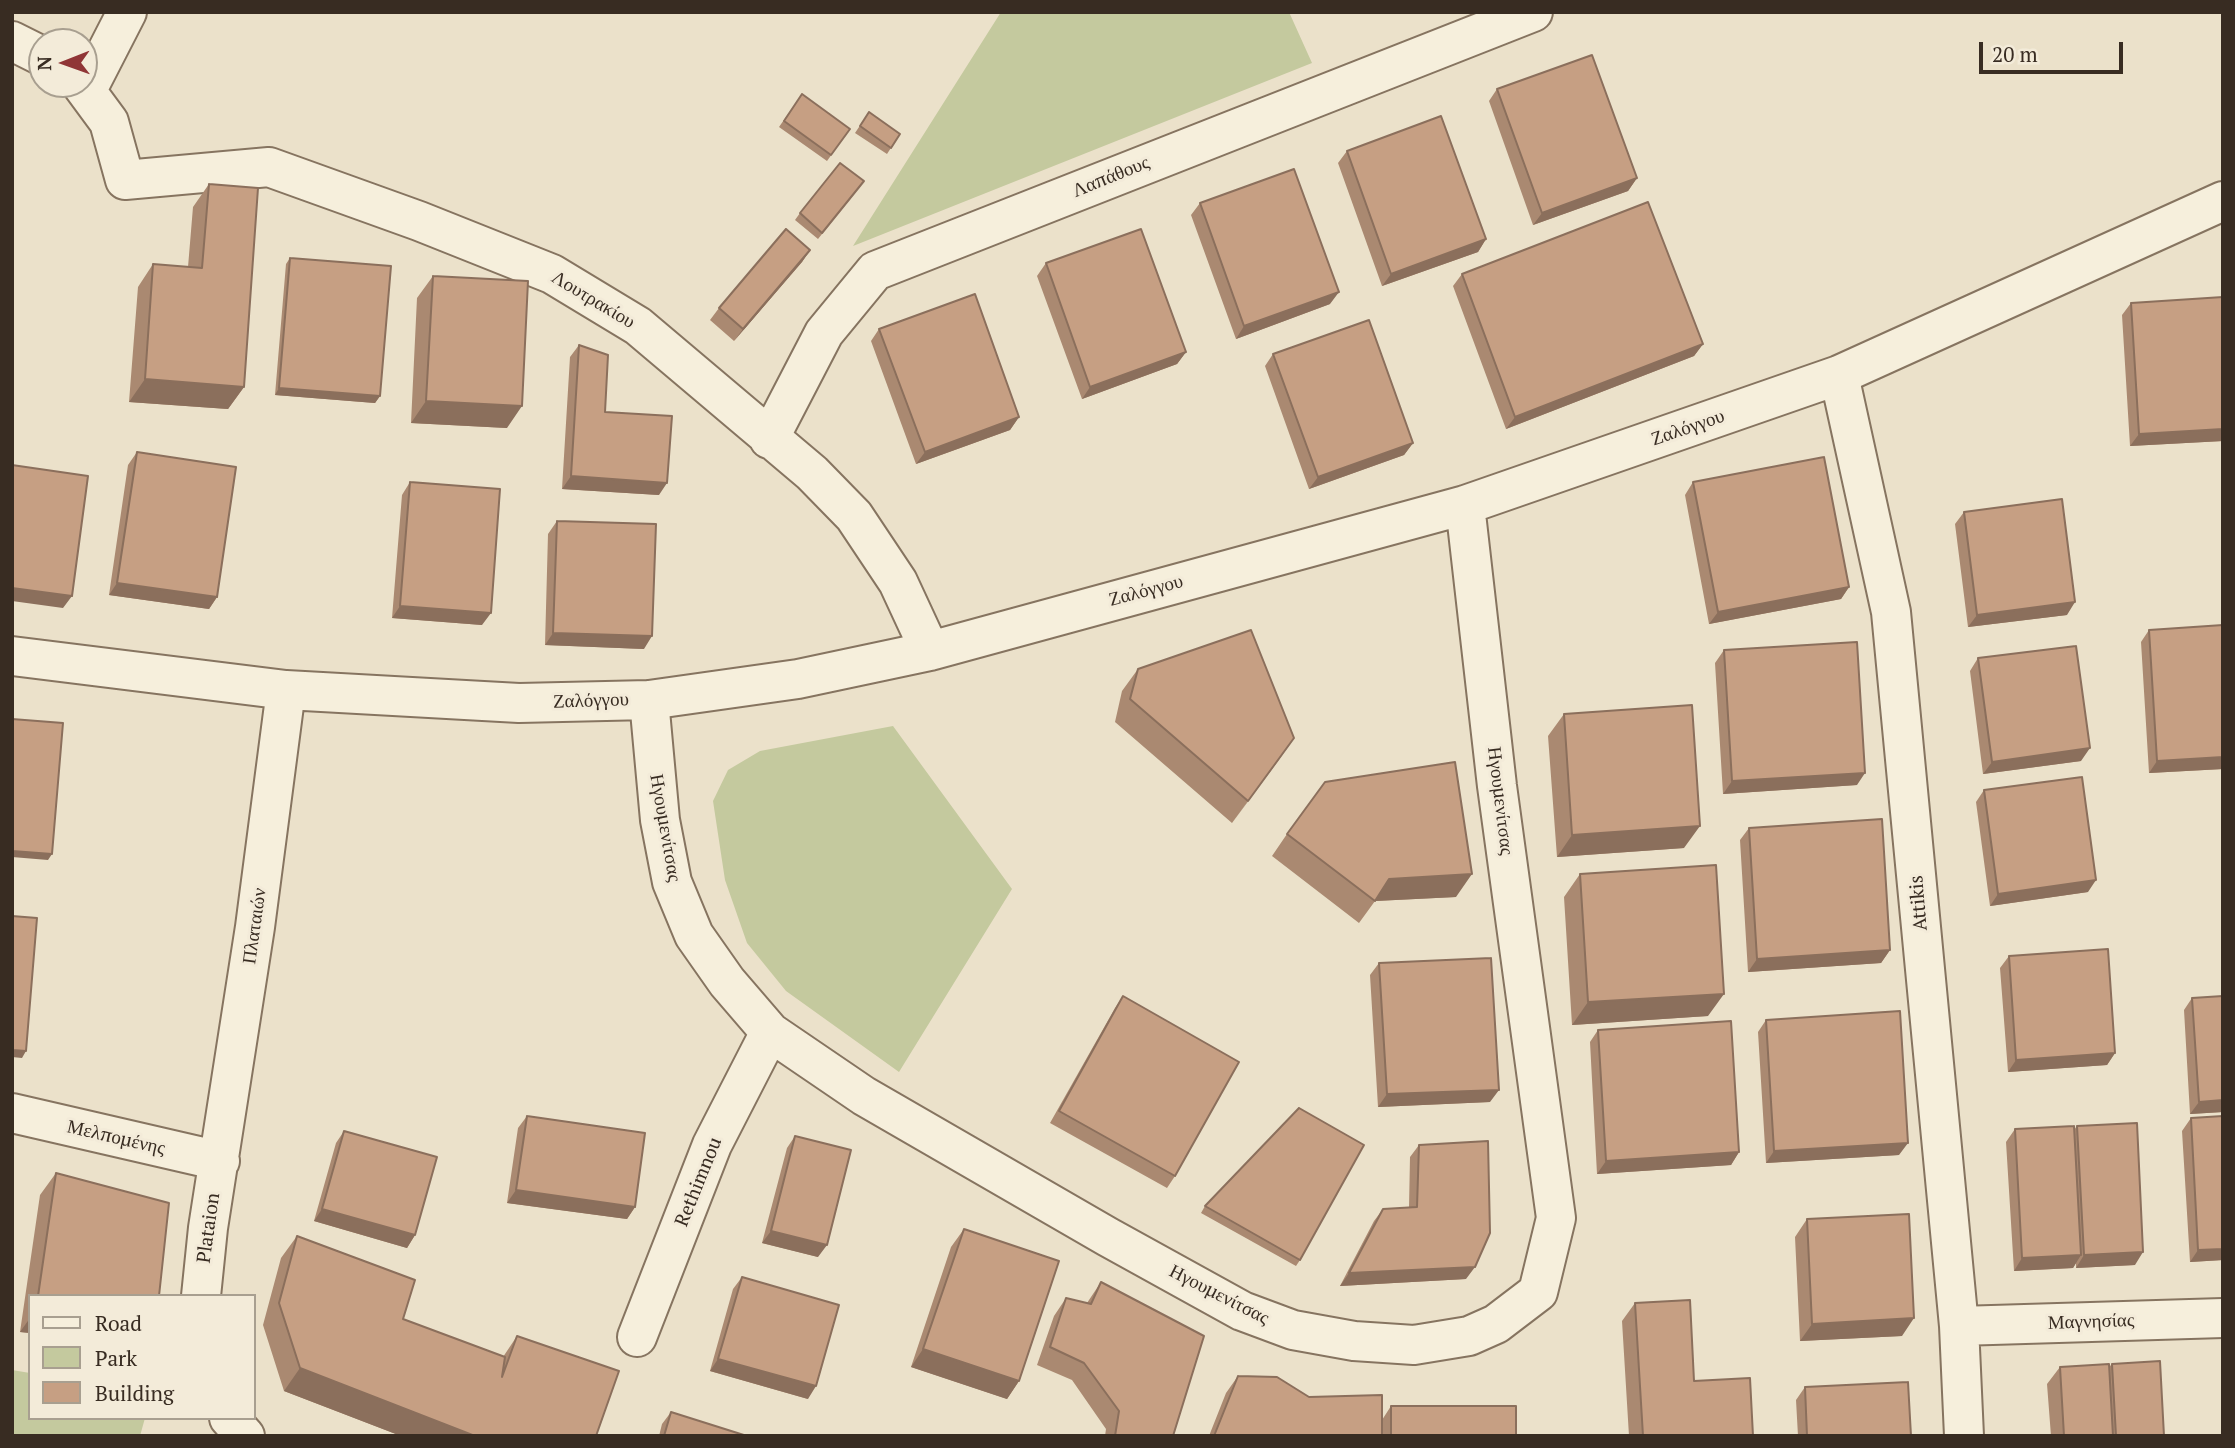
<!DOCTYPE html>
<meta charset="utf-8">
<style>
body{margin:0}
#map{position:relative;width:2235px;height:1448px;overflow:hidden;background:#ebe1ca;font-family:"PT Serif",serif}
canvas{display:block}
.frame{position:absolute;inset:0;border:14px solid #382c22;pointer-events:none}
.legend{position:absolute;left:28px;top:1294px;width:228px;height:126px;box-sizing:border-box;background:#f3ebd9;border:2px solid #a89f90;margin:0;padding:9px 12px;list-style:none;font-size:21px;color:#382c22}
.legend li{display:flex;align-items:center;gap:14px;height:35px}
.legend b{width:35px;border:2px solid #a89f90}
.north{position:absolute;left:28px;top:28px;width:70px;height:70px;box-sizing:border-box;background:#f3ebd9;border:2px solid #a89f90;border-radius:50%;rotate:269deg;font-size:19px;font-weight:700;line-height:28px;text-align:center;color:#382c22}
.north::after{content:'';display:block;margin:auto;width:24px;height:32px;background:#903536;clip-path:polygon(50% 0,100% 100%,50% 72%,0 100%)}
.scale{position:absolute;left:1979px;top:42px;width:144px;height:32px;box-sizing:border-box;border:4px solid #382c22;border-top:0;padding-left:9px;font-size:21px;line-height:24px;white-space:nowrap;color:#382c22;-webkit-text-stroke:5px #f3ebd9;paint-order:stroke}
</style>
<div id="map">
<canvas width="2235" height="1448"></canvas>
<div class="frame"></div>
<ul class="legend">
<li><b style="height:9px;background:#f6efdc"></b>Road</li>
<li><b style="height:19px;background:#c4c99e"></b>Park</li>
<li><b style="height:19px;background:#c69f83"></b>Building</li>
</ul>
<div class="north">N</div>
<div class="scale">20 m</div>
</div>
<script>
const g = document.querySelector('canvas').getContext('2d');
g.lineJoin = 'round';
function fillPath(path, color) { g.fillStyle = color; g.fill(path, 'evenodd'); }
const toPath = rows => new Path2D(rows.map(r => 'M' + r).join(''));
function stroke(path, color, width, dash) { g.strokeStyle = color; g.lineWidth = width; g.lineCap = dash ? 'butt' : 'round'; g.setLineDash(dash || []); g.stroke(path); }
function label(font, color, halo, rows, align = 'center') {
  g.font = font + ' "PT Serif",serif'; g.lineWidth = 6; g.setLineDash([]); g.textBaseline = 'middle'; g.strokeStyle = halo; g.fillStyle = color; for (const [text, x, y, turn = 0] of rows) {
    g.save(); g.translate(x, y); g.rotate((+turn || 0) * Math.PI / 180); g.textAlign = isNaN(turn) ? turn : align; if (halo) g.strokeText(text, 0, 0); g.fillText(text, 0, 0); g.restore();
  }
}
fillPath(toPath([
 [1001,12,1289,12,1312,63,853,246],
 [893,726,1012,889,899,1072,786,991,747,943,725,880,713,801,728,770,760,751],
 [12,1370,30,1373,30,1418,145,1418,140,1436,12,1436]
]), '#c4c99e');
const minor = toPath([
 [12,41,42,56],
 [81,84,109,122,125,180,269,167,419,221,552,274,638,326,812,473,854,516,898,582,930,651],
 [87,90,127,12],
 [1839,375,1891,612,1959,1326,1964,1436],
 [769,439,824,333,875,271,1533,12],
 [12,656,286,690,519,703,649,700,798,679,930,651,1465,505,1839,375,2223,201],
 [649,700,660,820,672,882,694,935,727,982,770,1032,864,1096,1108,1237,1242,1311,1293,1330,1354,1341,1414,1345,1469,1336,1496,1324,1538,1292,1556,1218,1497,786,1465,505],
 [12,1113,220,1161],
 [201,1296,208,1228,255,927,286,690],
 [1959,1326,2223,1318],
 [637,1337,712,1145,770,1032],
 [229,1418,245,1436]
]);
stroke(minor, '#867460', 42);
stroke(minor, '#f6efdc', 38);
fillPath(toPath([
 [1497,89,1637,178,1628,191,1533,225,1489,101],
 [802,94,850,129,827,161,779,127],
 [869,112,900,134,887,154,855,133],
 [1347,151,1486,239,1478,252,1382,286,1338,163],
 [209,184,244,387,228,409,129,402,138,287,153,264,188,267,193,207],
 [859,188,818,239,795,220,800,213],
 [1200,203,1330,304,1236,339,1191,215],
 [810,250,802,262,734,341,710,320,719,308],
 [290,258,380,396,375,403,275,395,286,264],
 [1046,263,1186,352,1177,364,1082,399,1037,276],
 [1462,274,1703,344,1694,356,1506,429,1453,286],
 [433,276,507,428,411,423,417,298],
 [2223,297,2223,441,2130,446,2122,315,2131,303],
 [879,329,1019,417,1010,430,916,464,871,341],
 [579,345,605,412,659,495,562,489,570,357],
 [1273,354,1413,443,1404,455,1309,489,1265,366],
 [137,452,217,597,209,609,109,595,128,465],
 [410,482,482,625,392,618,402,495],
 [1693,482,1849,587,1841,599,1709,624,1685,495],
 [1964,512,2067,615,1968,627,1955,524],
 [557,521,644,649,545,645,548,534],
 [2149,630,2223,769,2149,773,2141,642],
 [1724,650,1857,785,1723,794,1715,663],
 [1978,658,2081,761,1983,774,1970,671],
 [1138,669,1294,738,1232,823,1115,722,1122,691],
 [1564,714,1684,848,1557,857,1548,736],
 [1984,790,2088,892,1990,906,1976,802],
 [1749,828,1890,950,1881,963,1748,972,1740,840],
 [1287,834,1456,897,1375,901,1359,923,1272,856],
 [1580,874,1708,1016,1572,1025,1564,897],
 [2009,956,2115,1053,2107,1065,2008,1072,2000,968],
 [1379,963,1490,1102,1378,1107,1370,975],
 [1123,996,1175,1176,1167,1188,1050,1123,1115,1008],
 [2223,996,2223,1112,2190,1114,2184,1010,2192,998],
 [1766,1020,1899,1155,1766,1163,1758,1032],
 [1598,1030,1739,1152,1731,1165,1597,1174,1590,1042],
 [527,1116,635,1207,627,1219,507,1203,518,1128],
 [2223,1116,2223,1260,2190,1262,2182,1131,2191,1118],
 [2077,1126,2135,1265,2076,1268,2076,1263,2073,1268,2014,1271,2006,1142,2015,1129,2074,1130],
 [344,1131,415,1235,407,1248,314,1221,336,1143],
 [795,1136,818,1257,762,1243,787,1148],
 [1419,1145,1466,1279,1340,1286,1374,1221,1383,1209,1409,1208,1410,1157],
 [56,1173,159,1296,30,1296,30,1333,20,1332,40,1195],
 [1205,1206,1300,1260,1296,1266,1201,1213],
 [1807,1219,1902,1336,1800,1341,1795,1237],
 [964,1229,1019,1381,1007,1399,911,1367,951,1247],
 [297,1236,403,1319,503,1357,517,1336,596,1436,401,1436,284,1391,263,1325,281,1258],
 [742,1277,808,1399,710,1371,733,1289],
 [1101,1282,1173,1436,1105,1436,1106,1429,1072,1380,1037,1365,1054,1316,1066,1298,1087,1303],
 [1635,1303,1694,1381,1753,1436,1629,1436,1622,1321],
 [2112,1364,2164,1436,2051,1436,2047,1384,2060,1367,2109,1367],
 [2223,1375,2223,1436,2222,1436,2221,1378],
 [1238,1376,1382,1420,1391,1406,1516,1436,1209,1436,1226,1393],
 [1805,1387,1911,1436,1798,1436,1796,1400],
 [671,1412,747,1436,659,1436,662,1424]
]), '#aa8971');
fillPath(toPath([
 [1637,178,1628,191,1533,225,1542,213],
 [1486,239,1478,252,1382,286,1391,274],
 [810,250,802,262,734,341,743,329],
 [1339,292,1330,304,1236,339,1244,326],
 [1703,344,1694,356,1506,429,1515,417],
 [1186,352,1177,364,1082,399,1090,387],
 [145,379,244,387,228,409,129,402],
 [279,388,380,396,375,403,275,395],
 [426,401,522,406,507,428,411,423],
 [1019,417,1010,430,916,464,925,452],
 [2223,429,2223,441,2130,446,2139,434],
 [1413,443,1404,455,1309,489,1318,477],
 [571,476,667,483,659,495,562,489],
 [117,583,217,597,209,609,109,595],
 [1849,587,1841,599,1709,624,1718,612],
 [12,588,72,596,63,608,12,601],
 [2075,602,2067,615,1968,627,1977,615],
 [400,606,491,613,482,625,392,618],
 [553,633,652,636,644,649,545,645],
 [1294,738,1278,761,1232,823,1248,801],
 [2090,748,2081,761,1983,774,1992,762],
 [2223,757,2223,769,2149,773,2157,761],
 [1865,773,1857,785,1723,794,1732,781],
 [1700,826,1684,848,1557,857,1572,835],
 [12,851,52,854,48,860,12,857],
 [1472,874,1456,897,1375,901,1389,879],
 [2096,880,2088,892,1990,906,1998,894],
 [1890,950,1881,963,1748,972,1757,959],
 [1724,994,1708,1016,1572,1025,1588,1002],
 [12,1050,26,1051,22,1058,12,1057],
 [2115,1053,2107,1065,2008,1072,2016,1060],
 [1499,1090,1490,1102,1378,1107,1387,1094],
 [2223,1100,2223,1112,2190,1114,2199,1102],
 [1908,1143,1899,1155,1766,1163,1774,1151],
 [1739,1152,1731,1165,1597,1174,1606,1161],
 [516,1190,635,1207,627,1219,507,1203],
 [322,1209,415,1235,407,1248,314,1221],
 [771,1231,827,1245,818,1257,762,1243],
 [2223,1249,2223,1260,2190,1262,2198,1250],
 [2143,1252,2135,1265,2076,1268,2084,1255],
 [2081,1255,2073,1268,2014,1271,2022,1258],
 [1475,1267,1466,1279,1340,1286,1349,1273],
 [30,1318,30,1333,20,1332],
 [1914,1318,1902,1336,1800,1341,1812,1324],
 [923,1349,1019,1381,1007,1399,911,1367],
 [718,1359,816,1386,808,1399,710,1371],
 [300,1368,475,1436,401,1436,284,1391]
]), '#8b6f5c');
const building = toPath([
 [1592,55,1637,178,1542,213,1497,89,1592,55],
 [802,94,850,129,831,155,784,121,802,94],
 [869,112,900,134,891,148,860,126,869,112],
 [1441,116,1486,239,1391,274,1347,151,1441,116],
 [840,163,864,181,822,233,800,213,840,163],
 [1294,169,1339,292,1244,326,1200,203,1294,169],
 [209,184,258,188,244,387,145,379,153,264,202,268,209,184],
 [1648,202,1703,344,1515,417,1462,274,1648,202],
 [786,229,810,250,743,329,719,308,786,229],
 [1141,229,1186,352,1090,387,1046,263,1141,229],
 [290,258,391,266,380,396,279,388,290,258],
 [433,276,528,281,522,406,426,401,433,276],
 [975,294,1019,417,925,452,879,329,975,294],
 [2223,297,2223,429,2139,434,2131,303,2223,297],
 [1369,320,1413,443,1318,477,1273,354,1369,320],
 [579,345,608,355,605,412,672,416,667,483,571,476,579,345],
 [137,452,236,467,217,597,117,583,137,452],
 [1824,457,1849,587,1718,612,1693,482,1824,457],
 [12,465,88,476,72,596,12,588,12,465],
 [410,482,500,489,491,613,400,606,410,482],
 [2062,499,2075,602,1977,615,1964,512,2062,499],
 [557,521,656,524,652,636,553,633,557,521],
 [2223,625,2223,757,2157,761,2149,630,2223,625],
 [1251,630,1294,738,1248,801,1130,699,1138,669,1251,630],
 [1857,642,1865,773,1732,781,1724,650,1857,642],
 [2076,646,2090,748,1992,762,1978,658,2076,646],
 [1692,705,1700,826,1572,835,1564,714,1692,705],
 [12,719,63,723,52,854,12,851,12,719],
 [1455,762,1472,874,1389,879,1375,901,1287,834,1325,782,1455,762],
 [2082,777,2096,880,1998,894,1984,790,2082,777],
 [1882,819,1890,950,1757,959,1749,828,1882,819],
 [1716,865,1724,994,1588,1002,1580,874,1716,865],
 [12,916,37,918,26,1051,12,1050,12,916],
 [2108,949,2115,1053,2016,1060,2009,956,2108,949],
 [1491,958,1499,1090,1387,1094,1379,963,1491,958],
 [1123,996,1239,1062,1175,1176,1059,1111,1123,996],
 [2223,996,2223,1100,2199,1102,2192,998,2223,996],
 [1900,1011,1908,1143,1774,1151,1766,1020,1900,1011],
 [1731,1021,1739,1152,1606,1161,1598,1030,1731,1021],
 [1299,1108,1364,1145,1300,1260,1205,1206,1299,1108],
 [527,1116,645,1133,635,1207,516,1190,527,1116],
 [2223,1116,2223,1249,2198,1250,2191,1118,2223,1116],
 [2137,1123,2143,1252,2084,1255,2077,1126,2137,1123],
 [2074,1126,2081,1255,2022,1258,2015,1129,2074,1126],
 [344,1131,437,1157,415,1235,322,1209,344,1131],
 [795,1136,851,1150,827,1245,771,1231,795,1136],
 [1488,1141,1490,1233,1475,1267,1349,1273,1383,1209,1417,1207,1419,1145,1488,1141],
 [56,1173,169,1203,159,1296,38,1296,56,1173],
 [1909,1214,1914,1318,1812,1324,1807,1219,1909,1214],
 [964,1229,1059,1261,1019,1381,923,1349,964,1229],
 [297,1236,415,1280,403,1319,505,1357,502,1377,517,1336,619,1371,596,1436,475,1436,300,1368,279,1303,297,1236],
 [742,1277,839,1305,816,1386,718,1359,742,1277],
 [1101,1282,1204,1336,1173,1436,1115,1436,1119,1411,1084,1363,1050,1347,1066,1298,1091,1304,1101,1282],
 [1690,1300,1694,1381,1750,1378,1753,1436,1643,1436,1635,1303,1690,1300],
 [2160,1361,2164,1436,2116,1436,2112,1364,2160,1361],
 [2109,1364,2113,1436,2064,1436,2060,1367,2109,1364],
 [1238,1376,1277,1377,1309,1397,1382,1395,1382,1436,1214,1436,1238,1376],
 [1908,1382,1911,1436,1807,1436,1805,1387,1908,1382],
 [1391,1406,1516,1406,1516,1436,1391,1436,1391,1406],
 [671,1412,747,1436,664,1436,671,1412]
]);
fillPath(building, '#c69f83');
stroke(building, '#8b6f5c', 2);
label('19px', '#382c22', '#f3ebd9', [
 ["Λαπάθους",1111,177,-22],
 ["Λουτρακίου",593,300,31],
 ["Ζαλόγγου",1688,428,-19],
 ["Ζαλόγγου",1146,591,-15],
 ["Ζαλόγγου",591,701,-2],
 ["Ηγουμενίτσας",1500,801,83],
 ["Ηγουμενίτσας",665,828,80],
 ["Attikis",1919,903,-95],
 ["Πλαταιών",255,926,-82],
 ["Μελπομένης",116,1138,13],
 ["Rethimnou",699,1182,-68],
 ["Plataion",209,1228,-82],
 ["Ηγουμενίτσας",1219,1295,27],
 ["Μαγνησίας",2091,1322,-2]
]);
</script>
